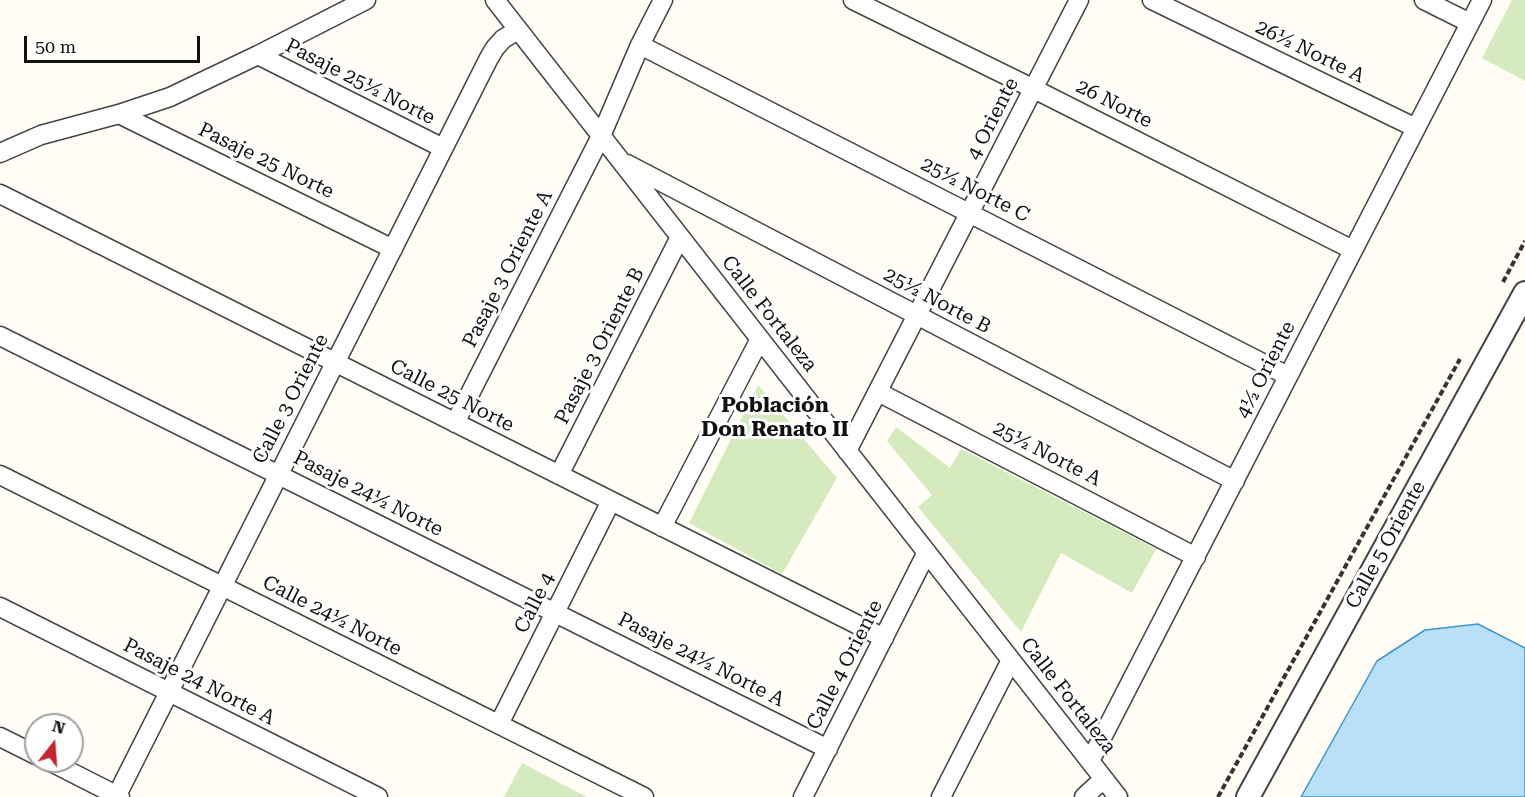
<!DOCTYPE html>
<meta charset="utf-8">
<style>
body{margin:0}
#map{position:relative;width:1525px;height:797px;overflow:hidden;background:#fffdf5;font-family:"Roboto Serif",serif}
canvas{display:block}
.north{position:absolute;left:24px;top:713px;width:60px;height:60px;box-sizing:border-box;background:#fff;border:2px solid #a0a0a0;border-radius:50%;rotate:17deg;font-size:16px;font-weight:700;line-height:24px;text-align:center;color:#111}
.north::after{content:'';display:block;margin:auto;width:21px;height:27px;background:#c4262e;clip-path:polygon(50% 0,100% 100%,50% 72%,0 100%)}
.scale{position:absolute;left:24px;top:36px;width:176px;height:27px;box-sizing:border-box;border:3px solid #111;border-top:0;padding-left:8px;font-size:18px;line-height:21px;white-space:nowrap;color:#111;-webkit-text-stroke:4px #fff;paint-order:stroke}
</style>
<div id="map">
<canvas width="1525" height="797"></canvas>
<div class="north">N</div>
<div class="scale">50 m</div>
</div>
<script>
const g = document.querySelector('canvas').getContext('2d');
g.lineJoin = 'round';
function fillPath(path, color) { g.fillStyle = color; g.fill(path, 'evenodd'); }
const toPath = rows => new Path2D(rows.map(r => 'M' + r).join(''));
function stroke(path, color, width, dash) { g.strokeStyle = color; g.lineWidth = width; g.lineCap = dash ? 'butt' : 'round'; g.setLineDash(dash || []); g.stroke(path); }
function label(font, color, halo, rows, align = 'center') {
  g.font = font + ' "Roboto Serif",serif'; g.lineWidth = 6; g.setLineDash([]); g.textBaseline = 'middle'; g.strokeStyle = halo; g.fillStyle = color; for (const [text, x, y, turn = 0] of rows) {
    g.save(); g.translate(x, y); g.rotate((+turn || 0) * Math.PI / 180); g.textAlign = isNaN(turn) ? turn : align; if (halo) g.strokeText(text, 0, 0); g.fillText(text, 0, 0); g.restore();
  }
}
fillPath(toPath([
 [1512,0,1525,0,1525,81,1482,58],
 [758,385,837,478,782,574,689,523],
 [896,427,950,468,961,449,1156,549,1132,593,1061,553,1021,632,918,507,932,495,887,441],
 [522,763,587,797,504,797]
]), '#d5ebbd');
const water = toPath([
 [1478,624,1525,648,1525,797,1301,797,1377,661,1425,630,1478,624]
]);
fillPath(water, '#b9e0f7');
stroke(water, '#3f96cf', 1.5);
const minor = toPath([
 [495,0,1118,797],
 [853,0,1034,89,1353,250],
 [1152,0,1416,128],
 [1424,0,1470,23],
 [640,45,1288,376],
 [258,55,443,148],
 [119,114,393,249],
 [0,153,41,135,119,114,170,97,258,55,366,0],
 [627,164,1235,481],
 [0,194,884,638],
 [0,336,828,749],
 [878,392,1196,557],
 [455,423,601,136,640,45,663,0],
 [847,451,1079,0],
 [0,475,644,797],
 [559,475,680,237],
 [662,527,760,339],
 [0,607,378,797],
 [499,724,611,501],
 [0,737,36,755],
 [49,761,120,797],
 [1090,761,1482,0],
 [116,797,489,58,495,48,503,39,518,30],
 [803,797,927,552],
 [941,797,1011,660],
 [1084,797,1097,785,1105,780]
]);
const tertiary = toPath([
 [1248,797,1525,293]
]);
stroke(minor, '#444', 21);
stroke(tertiary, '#444', 26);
stroke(toPath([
 [1503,282,1525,241],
 [1218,797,1460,359]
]), '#333', 4, [6, 3]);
stroke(minor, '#fff', 18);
stroke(tertiary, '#fff', 22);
label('20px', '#111', '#fff', [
 ["26½ Norte A",1310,52,26],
 ["Pasaje 25½ Norte",360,82,27],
 ["26 Norte",1114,104,27],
 ["4 Oriente",993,119,-63],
 ["Pasaje 25 Norte",266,161,26],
 ["25½ Norte C",975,190,27],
 ["Pasaje 3 Oriente A",508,269,-63],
 ["25½ Norte B",937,301,28],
 ["Calle Fortaleza",769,314,52],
 ["Pasaje 3 Oriente B",600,346,-63],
 ["4½ Oriente",1266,370,-63],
 ["Calle 25 Norte",452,396,27],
 ["Calle 3 Oriente",291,399,-63],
 ["25½ Norte A",1047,454,27],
 ["Pasaje 24½ Norte",368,494,27],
 ["Calle 5 Oriente",1386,545,-61],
 ["Calle 4",535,603,-63],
 ["Calle 24½ Norte",332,616,27],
 ["Pasaje 24½ Norte A",701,660,27],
 ["Calle 4 Oriente",845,665,-63],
 ["Pasaje 24 Norte A",199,682,27],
 ["Calle Fortaleza",1068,696,52]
]);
label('bold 21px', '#111', '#fff', [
 ["Población",775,406],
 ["Don Renato II",775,430]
]);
</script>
